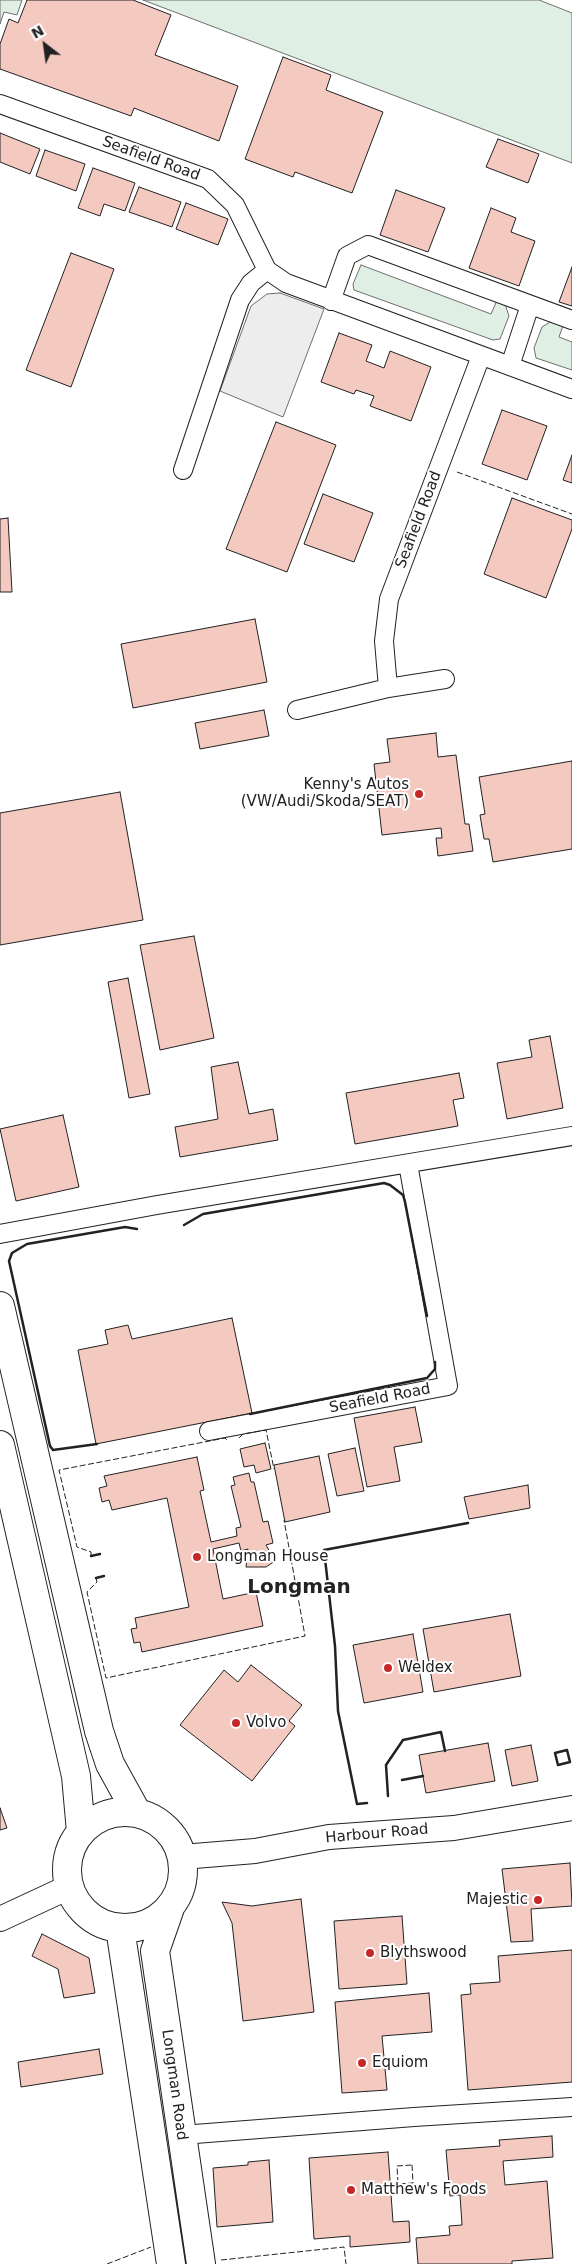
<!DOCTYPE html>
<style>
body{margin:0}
#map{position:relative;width:572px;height:2264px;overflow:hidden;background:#fff;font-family:"DejaVu Sans",sans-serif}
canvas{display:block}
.north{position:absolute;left:20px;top:20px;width:50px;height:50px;-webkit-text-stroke:4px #fff;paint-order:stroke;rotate:330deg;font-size:14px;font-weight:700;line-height:20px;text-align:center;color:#222}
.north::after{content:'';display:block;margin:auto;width:18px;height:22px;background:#222;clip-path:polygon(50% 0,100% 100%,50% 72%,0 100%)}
</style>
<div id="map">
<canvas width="572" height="2264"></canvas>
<div class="north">N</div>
</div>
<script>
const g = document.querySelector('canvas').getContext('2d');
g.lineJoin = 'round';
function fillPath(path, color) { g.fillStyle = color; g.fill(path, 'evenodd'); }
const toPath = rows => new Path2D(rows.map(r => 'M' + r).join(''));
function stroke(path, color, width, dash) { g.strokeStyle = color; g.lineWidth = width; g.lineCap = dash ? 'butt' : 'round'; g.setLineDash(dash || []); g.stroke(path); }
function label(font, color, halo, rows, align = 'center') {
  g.font = font + ' "DejaVu Sans",sans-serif'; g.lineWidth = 4; g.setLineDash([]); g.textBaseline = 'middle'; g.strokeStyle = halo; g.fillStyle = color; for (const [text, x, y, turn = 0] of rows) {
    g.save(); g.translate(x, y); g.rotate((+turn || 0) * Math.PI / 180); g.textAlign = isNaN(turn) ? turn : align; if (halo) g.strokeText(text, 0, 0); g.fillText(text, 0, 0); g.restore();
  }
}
const green = toPath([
 [0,0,22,0,17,15,4,12,0,24,0,0],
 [143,0,539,0,572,13,572,163,143,0],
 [361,265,491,314,498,298,505,304,509,316,500,339,493,340,354,290,353,284,361,265],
 [558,320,564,323,559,337,572,342,572,370,536,358,534,348,542,327,550,322,558,320]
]);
fillPath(green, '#e0efe3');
stroke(green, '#6f6f6f', 1);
const parking = toPath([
 [280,293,324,309,283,417,220,391,251,306,267,294,280,293]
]);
fillPath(parking, '#ededed');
stroke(parking, '#6f6f6f', 1);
const building = toPath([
 [27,0,133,0,171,15,155,55,238,86,219,141,134,108,131,116,0,69,0,44,9,19,18,23,27,0],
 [283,57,331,75,326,90,383,112,352,193,295,172,293,177,245,159,283,57],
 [0,133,40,149,30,174,0,162,0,133],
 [498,139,539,154,528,183,486,167,498,139],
 [45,150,85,164,76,191,36,176,45,150],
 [93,168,135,183,125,211,104,204,100,216,78,208,93,168],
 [139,187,181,202,172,227,129,212,139,187],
 [396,190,445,208,428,252,380,235,396,190],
 [186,203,228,219,218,245,176,229,186,203],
 [491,208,516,218,511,232,535,241,519,286,469,268,491,208],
 [71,253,114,269,71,387,26,370,71,253],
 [572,267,572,306,559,302,572,267],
 [339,333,372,345,366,361,384,368,390,351,431,367,411,421,370,406,374,396,356,390,354,394,321,382,339,333],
 [502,410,547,426,527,480,482,464,502,410],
 [276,422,336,445,287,572,226,549,276,422],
 [572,455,572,483,563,480,572,455],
 [323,494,373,513,354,562,304,544,323,494],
 [512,498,572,520,572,529,546,598,484,574,512,498],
 [8,518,12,592,0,592,0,519,8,518],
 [255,619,267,682,133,708,121,644,255,619],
 [264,710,269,736,200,749,195,723,264,710],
 [436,733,438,757,456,755,465,824,469,824,473,851,438,856,436,838,442,838,441,828,382,835,374,764,390,762,387,739,436,733],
 [572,761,572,849,493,862,489,839,484,839,480,815,485,814,479,777,572,761],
 [120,792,143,920,0,945,0,813,120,792],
 [194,936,214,1038,160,1050,140,945,194,936],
 [128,978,150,1094,129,1098,108,982,128,978],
 [550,1036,563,1108,507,1119,497,1063,532,1057,529,1040,550,1036],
 [238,1062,249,1114,273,1109,278,1140,180,1157,175,1127,218,1119,211,1067,238,1062],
 [459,1073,464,1098,453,1100,458,1126,355,1144,346,1093,459,1073],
 [63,1115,79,1187,16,1201,0,1129,63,1115],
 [232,1318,252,1413,96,1444,78,1350,108,1344,105,1330,128,1325,132,1339,232,1318],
 [415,1407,422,1442,394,1447,400,1481,367,1487,354,1418,415,1407],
 [265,1443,271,1469,256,1473,254,1465,244,1467,240,1449,265,1443],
 [355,1448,364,1491,337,1496,328,1454,355,1448],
 [319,1456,330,1512,285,1522,274,1465,319,1456],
 [197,1457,204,1490,200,1491,211,1542,237,1536,236,1528,241,1527,231,1486,235,1485,233,1477,249,1473,251,1482,254,1482,263,1522,268,1521,273,1543,266,1545,275,1561,266,1567,246,1567,248,1549,241,1551,239,1543,213,1549,223,1599,256,1592,263,1626,142,1652,140,1642,134,1643,131,1629,137,1628,135,1618,189,1607,167,1498,112,1510,109,1500,102,1502,99,1488,107,1486,104,1476,197,1457],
 [528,1485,530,1508,469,1519,464,1497,528,1485],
 [510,1614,521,1676,434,1692,423,1629,510,1614],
 [413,1634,423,1692,364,1703,353,1645,413,1634],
 [251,1665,302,1705,289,1721,295,1726,252,1781,180,1725,224,1670,238,1682,251,1665],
 [488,1743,495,1781,426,1793,419,1755,488,1743],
 [531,1745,538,1781,512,1786,505,1750,531,1745],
 [0,1808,7,1828,0,1830,0,1808],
 [570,1863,572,1906,531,1909,533,1941,511,1942,502,1869,570,1863],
 [301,1899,314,2012,243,2021,232,1923,222,1902,252,1906,301,1899],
 [402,1916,407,1984,339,1989,334,1921,402,1916],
 [42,1934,89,1958,95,1993,64,1998,58,1969,32,1956,42,1934],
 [572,1950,572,2082,468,2090,461,1995,471,1994,470,1984,500,1982,498,1956,572,1950],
 [429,1993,432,2032,382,2036,387,2090,342,2093,335,2002,429,1993],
 [99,2049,103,2074,21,2087,18,2062,99,2049],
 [552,2136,553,2157,503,2161,505,2185,547,2181,553,2258,512,2261,512,2264,418,2264,416,2238,450,2235,449,2226,462,2225,460,2195,450,2196,446,2150,500,2146,499,2140,552,2136],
 [388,2152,393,2222,409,2221,410,2242,350,2247,350,2236,314,2239,309,2158,388,2152],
 [269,2160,273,2222,217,2227,213,2168,248,2165,248,2162,269,2160]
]);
fillPath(building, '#f3c9c0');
stroke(building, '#222', 1);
const street = toPath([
 [0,104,208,179,235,205,267,270,286,283,572,389],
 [331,301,347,256,368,245,572,320],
 [510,366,530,305],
 [183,470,240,300,251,283,267,270],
 [388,688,384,641,389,599,481,356],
 [297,710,388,688,445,679],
 [0,1234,157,1205,572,1136],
 [209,1431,448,1386,408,1164],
 [182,2135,414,2117,572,2107]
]);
const secondary = toPath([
 [182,1857,255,1851,329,1837,454,1828,572,1808],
 [0,1919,69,1887]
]);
const highway = toPath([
 [0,1306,99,1731,110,1764,137,1813],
 [0,1445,76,1776,81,1832],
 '67 1870a58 58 0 1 1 116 0a58 58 0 1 1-116 0Z',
 [170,1908,155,1951,201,2264],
 [120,1928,171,2264]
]);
stroke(street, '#222', 20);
stroke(secondary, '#222', 26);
stroke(highway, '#222', 30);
stroke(street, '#fff', 18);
stroke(secondary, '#fff', 24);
stroke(highway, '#fff', 28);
stroke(toPath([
 [457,472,572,514],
 [239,1438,243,1434,266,1430,274,1469],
 [91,1556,91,1552,77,1547,59,1470,225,1438,228,1441],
 [96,1578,97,1582,87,1592,106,1678,305,1636,284,1520],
 [412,2165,413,2183,398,2184,397,2166,412,2165],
 [221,2260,344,2247,346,2264],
 [107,2264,151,2247]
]), '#222', 1, [6, 2.5]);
stroke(toPath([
 [184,1225,203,1214,384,1183,390,1185,403,1195,405,1202,427,1316],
 [250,1414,427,1378,435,1369,435,1362],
 [97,1444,53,1450,50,1446,9,1261,12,1253,27,1244,125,1227,137,1229],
 [91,1556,100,1554],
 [96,1578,104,1576],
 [567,1750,570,1762,558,1765,555,1753,567,1750],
 [402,1780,423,1776],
 [388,1796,386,1765,403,1740,441,1732,445,1751],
 [367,1803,357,1804,338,1711,335,1646,324,1550,468,1523]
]), '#222', 2.5);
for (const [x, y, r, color] of [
 [419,794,5,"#c62828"],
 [197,1557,5,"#c62828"],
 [388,1668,5,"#c62828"],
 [236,1723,5,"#c62828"],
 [538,1900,5,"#c62828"],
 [370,1953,5,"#c62828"],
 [362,2063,5,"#c62828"],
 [351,2190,5,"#c62828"]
]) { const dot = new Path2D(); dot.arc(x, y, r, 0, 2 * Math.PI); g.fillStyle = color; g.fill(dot); stroke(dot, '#fff', 2); }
label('15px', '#222', '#fff', [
 ["Seafield Road",151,159,20],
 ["Seafield Road",419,520,-69],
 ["Seafield Road",380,1399,-11],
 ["Harbour Road",377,1834,-5],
 ["Longman Road",174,2085,82]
]);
label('15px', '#222', '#fff', [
 ["Kenny's Autos",409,785,"right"],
 ["(VW/Audi/Skoda/SEAT)",409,802,"right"],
 ["Longman House",207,1557],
 ["Weldex",398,1668],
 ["Volvo",246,1723],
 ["Majestic",528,1900,"right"],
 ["Blythswood",380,1953],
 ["Equiom",372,2063],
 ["Matthew's Foods",361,2190]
], 'left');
label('bold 20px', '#222', '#fff', [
 ["Longman",299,1588]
]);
</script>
